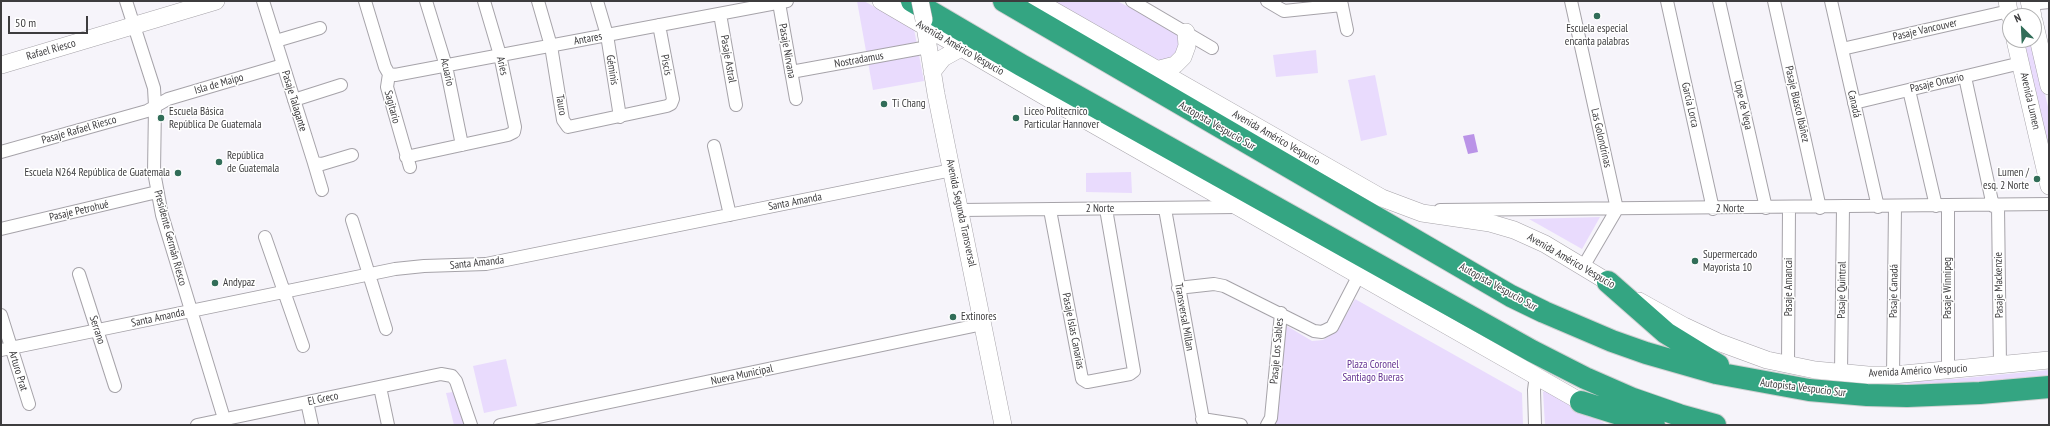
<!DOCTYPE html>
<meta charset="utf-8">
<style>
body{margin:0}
#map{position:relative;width:2050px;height:426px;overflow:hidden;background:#f6f4fa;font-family:"PT Sans Narrow",sans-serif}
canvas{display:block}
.frame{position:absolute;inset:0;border:2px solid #3d3c3e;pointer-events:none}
.north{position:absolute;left:2002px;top:8px;width:40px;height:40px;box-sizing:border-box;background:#fff;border:1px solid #b1b1b2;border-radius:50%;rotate:336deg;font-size:11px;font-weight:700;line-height:16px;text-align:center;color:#3d3c3e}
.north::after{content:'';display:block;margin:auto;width:14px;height:18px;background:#316d58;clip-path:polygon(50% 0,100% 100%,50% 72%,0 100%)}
.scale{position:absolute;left:8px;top:16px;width:80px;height:18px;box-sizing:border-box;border:2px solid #3d3c3e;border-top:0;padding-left:5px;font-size:12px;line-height:14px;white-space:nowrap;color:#3d3c3e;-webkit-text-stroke:3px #fff;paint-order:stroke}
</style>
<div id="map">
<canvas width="2050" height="426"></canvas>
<div class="frame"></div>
<div class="north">N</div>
<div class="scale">50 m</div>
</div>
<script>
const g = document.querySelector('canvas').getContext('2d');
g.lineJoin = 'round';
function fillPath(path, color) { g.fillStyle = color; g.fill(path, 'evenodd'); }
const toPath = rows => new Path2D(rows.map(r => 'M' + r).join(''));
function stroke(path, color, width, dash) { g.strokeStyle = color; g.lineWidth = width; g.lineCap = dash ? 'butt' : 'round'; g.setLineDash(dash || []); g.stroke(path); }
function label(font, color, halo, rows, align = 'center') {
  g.font = font + ' "PT Sans Narrow",sans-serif'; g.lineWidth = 3; g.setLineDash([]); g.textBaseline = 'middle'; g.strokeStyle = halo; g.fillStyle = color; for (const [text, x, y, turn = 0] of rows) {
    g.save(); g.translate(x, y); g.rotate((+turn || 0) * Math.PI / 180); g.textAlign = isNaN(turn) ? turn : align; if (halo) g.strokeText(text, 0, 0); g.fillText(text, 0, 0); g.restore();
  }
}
fillPath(toPath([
 [857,1,864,1,914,29,924,81,873,90],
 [1047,1,1117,1,1176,31,1180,42,1178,53,1160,64],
 [2022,40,2032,40,2049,111,2049,157],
 [1316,50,1318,73,1276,77,1273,55],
 [1375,75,1387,135,1361,141,1348,80],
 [1131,172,1132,193,1086,192,1086,173],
 [1600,217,1582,249,1529,219],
 [1355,299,1522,393,1523,425,1274,425,1282,323,1312,341,1323,340,1337,331],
 [506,359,517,406,484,413,473,366],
 [2049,370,2049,382,1967,388,1872,384,1954,379],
 [1549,389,1607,425,1545,425,1543,392],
 [453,392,464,425,454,425,446,393]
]), '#e9dbfd');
fillPath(toPath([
 [1474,134,1478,152,1468,154,1463,136]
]), '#ba93e7');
const street = toPath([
 [126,1,154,88,155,106,154,172,162,215,226,425],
 [263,1,314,163,322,164,352,155],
 [365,1,385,67,389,74],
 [426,1,446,66,462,145],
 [538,1,551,46,563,120,568,127,667,106,671,104,673,99,659,25],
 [597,1,607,35,620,117],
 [1132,1,1212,48],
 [1267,1,1284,11,1342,5],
 [1341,1,1347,30],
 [1571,1,1617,209,1583,267],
 [1667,1,1713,209],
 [1719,1,1766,208],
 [1774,1,1820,208],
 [1831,1,1878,207],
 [779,3,796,99],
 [2030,4,2049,2],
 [720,14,736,105],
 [276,41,320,28],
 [1842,49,2009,11],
 [791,72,928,47],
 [389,74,395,75,787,1],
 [389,74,387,87,410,167],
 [1965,77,1993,206],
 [1909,90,1936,206],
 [294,100,341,85],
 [1854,103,2021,63],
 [714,146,730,215],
 [1,152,147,111,168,99,283,65],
 [406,157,508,135,514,132,515,127,500,55,484,1],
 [314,163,322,190],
 [1948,206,1948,370],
 [1998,206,2000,365],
 [1165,209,1204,425],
 [961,210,1237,207],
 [1050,210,1082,379,1087,382,1130,374,1134,371,1106,209],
 [1440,210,2049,204],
 [352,220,386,329],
 [1,229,157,192],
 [265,237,303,346],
 [79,274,115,386],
 [1178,288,1214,284,1224,286,1314,331,1322,332,1332,327,1359,275],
 [1,315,29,404],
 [1,350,395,269,424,266,486,264,952,170],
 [1788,365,1789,208],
 [1841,373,1843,207],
 [1893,375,1895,207],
 [380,387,388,425],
 [307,402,312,425],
 [1202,419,1241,425],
 [197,425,441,374,452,376,456,381,471,425],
 [500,425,983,324],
 [1267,425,1271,418,1281,313],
 [1535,425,1534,390,1536,375]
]);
const secondary = toPath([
 [881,1,1073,113,1592,408],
 [1037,1,1382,198,1422,213,1490,223,1514,230,1545,244,1618,288],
 [2007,1,2010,16],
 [2029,1,2033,16],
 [924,20,936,94,1003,425],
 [2034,21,2049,86],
 [2015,40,2049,186],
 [1,65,216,1],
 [1156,70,1175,65,1183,57,1187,46,1186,32],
 [932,72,943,58,961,48],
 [1639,301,1684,326,1718,342,1767,360,1815,370,1868,375,1893,375,2049,360]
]);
const highway = toPath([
 [912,1,1021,65,1532,351,1585,378,1633,399,1679,415,1715,425],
 [1004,1,1511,296,1544,312,1612,341,1646,353,1716,373,1809,390,1867,395,1907,396,1980,393,2049,387],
 [1608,282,1666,333,1718,365],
 [1581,402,1654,425]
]);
stroke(street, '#a6a3a9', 14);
stroke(secondary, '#a6a3a9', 18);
stroke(highway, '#d0d0d1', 24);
stroke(street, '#fff', 12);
stroke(secondary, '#fff', 17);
stroke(highway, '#34a582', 22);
const secondaryBridge = toPath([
 [920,1,924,20]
]);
stroke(secondaryBridge, '#a6a3a9', 18, []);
stroke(secondaryBridge, '#fff', 17);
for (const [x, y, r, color] of [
 [1597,16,4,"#316d58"],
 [884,104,4,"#316d58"],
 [161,118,4,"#316d58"],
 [1016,118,4,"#316d58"],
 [219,162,4,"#316d58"],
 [178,173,4,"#316d58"],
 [2037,179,4,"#316d58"],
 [1695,261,4,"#316d58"],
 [215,283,4,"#316d58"],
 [953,317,4,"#316d58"]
]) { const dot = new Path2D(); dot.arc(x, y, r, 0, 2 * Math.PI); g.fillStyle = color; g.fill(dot); stroke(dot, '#fff', 1.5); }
label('11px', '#3d3c3e', '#fff', [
 ["Escuela especial",1597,29,"center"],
 ["encanta palabras",1597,42,"center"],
 ["Ti Chang",892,104],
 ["Escuela Básica",169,112],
 ["República De Guatemala",169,125],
 ["Liceo Politecnico",1024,112],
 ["Particular Hannover",1024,125],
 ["República",227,156],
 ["de Guatemala",227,169],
 ["Escuela N264 República de Guatemala",170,173,"right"],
 ["Lumen /",2029,173,"right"],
 ["esq. 2 Norte",2029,186,"right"],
 ["Supermercado",1703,255],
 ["Mayorista 10",1703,268],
 ["Andypaz",223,283],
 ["Extinores",961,317]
], 'left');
label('11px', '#3d3c3e', '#fff', [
 ["Pasaje Vancouver",1925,30,-13],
 ["Antares",588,39,-11],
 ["Avenida Américo Vespucio",960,48,30],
 ["Rafael Riesco",51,50,-16],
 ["Pasaje Nirvana",787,51,80],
 ["Pasaje Astral",728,59,80],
 ["Nostradamus",859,60,-10],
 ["Piscis",666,65,79],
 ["Aries",502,66,77],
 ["Géminis",612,70,81],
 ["Acuario",447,72,77],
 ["Pasaje Ontario",1937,83,-13],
 ["Isla de Maipo",219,84,-16],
 ["Pasaje Talagante",294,101,73],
 ["Avenida Lumen",2030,101,77],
 ["Pasaje Blasco Ibáñez",1797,104,77],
 ["Canadá",1854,104,77],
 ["Tauro",561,105,81],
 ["García Lorca",1690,105,77],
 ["Lope de Vega",1743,105,77],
 ["Sagitario",392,107,75],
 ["Autopista Vespucio Sur",1217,126,30],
 ["Pasaje Rafael Riesco",79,130,-16],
 ["Avenida Américo Vespucio",1276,138,30],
 ["Las Golondrinas",1601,138,77],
 ["Santa Amanda",795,202,-11],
 ["2 Norte",1100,209],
 ["2 Norte",1730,209],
 ["Pasaje Petrohué",79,211,-13],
 ["Avenida Segunda Transversal",961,213,78],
 ["Presidente Germán Riesco",170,238,75],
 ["Avenida Américo Vespucio",1571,261,30],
 ["Santa Amanda",477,263,-6],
 ["Pasaje Mackenzie",1999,285,-91],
 ["Autopista Vespucio Sur",1498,287,29],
 ["Pasaje Amancai",1789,287,-90],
 ["Pasaje Winnipeg",1948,288,-90],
 ["Pasaje Quintral",1842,290,-89],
 ["Pasaje Canadá",1894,291,-89],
 ["Transversal Millan",1184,317,80],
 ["Santa Amanda",158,318,-12],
 ["Serrano",97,330,72],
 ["Pasaje Islas Canarias",1073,331,79],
 ["Pasaje Los Sables",1277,351,-85],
 ["Arturo Prat",18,371,73],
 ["Avenida Américo Vespucio",1918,371,-3],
 ["Nueva Municipal",742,375,-12],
 ["Autopista Vespucio Sur",1803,388,7],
 ["El Greco",323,399,-12]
]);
label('11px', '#633191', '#fff', [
 ["Plaza Coronel",1373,365],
 ["Santiago Bueras",1373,378]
]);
</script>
